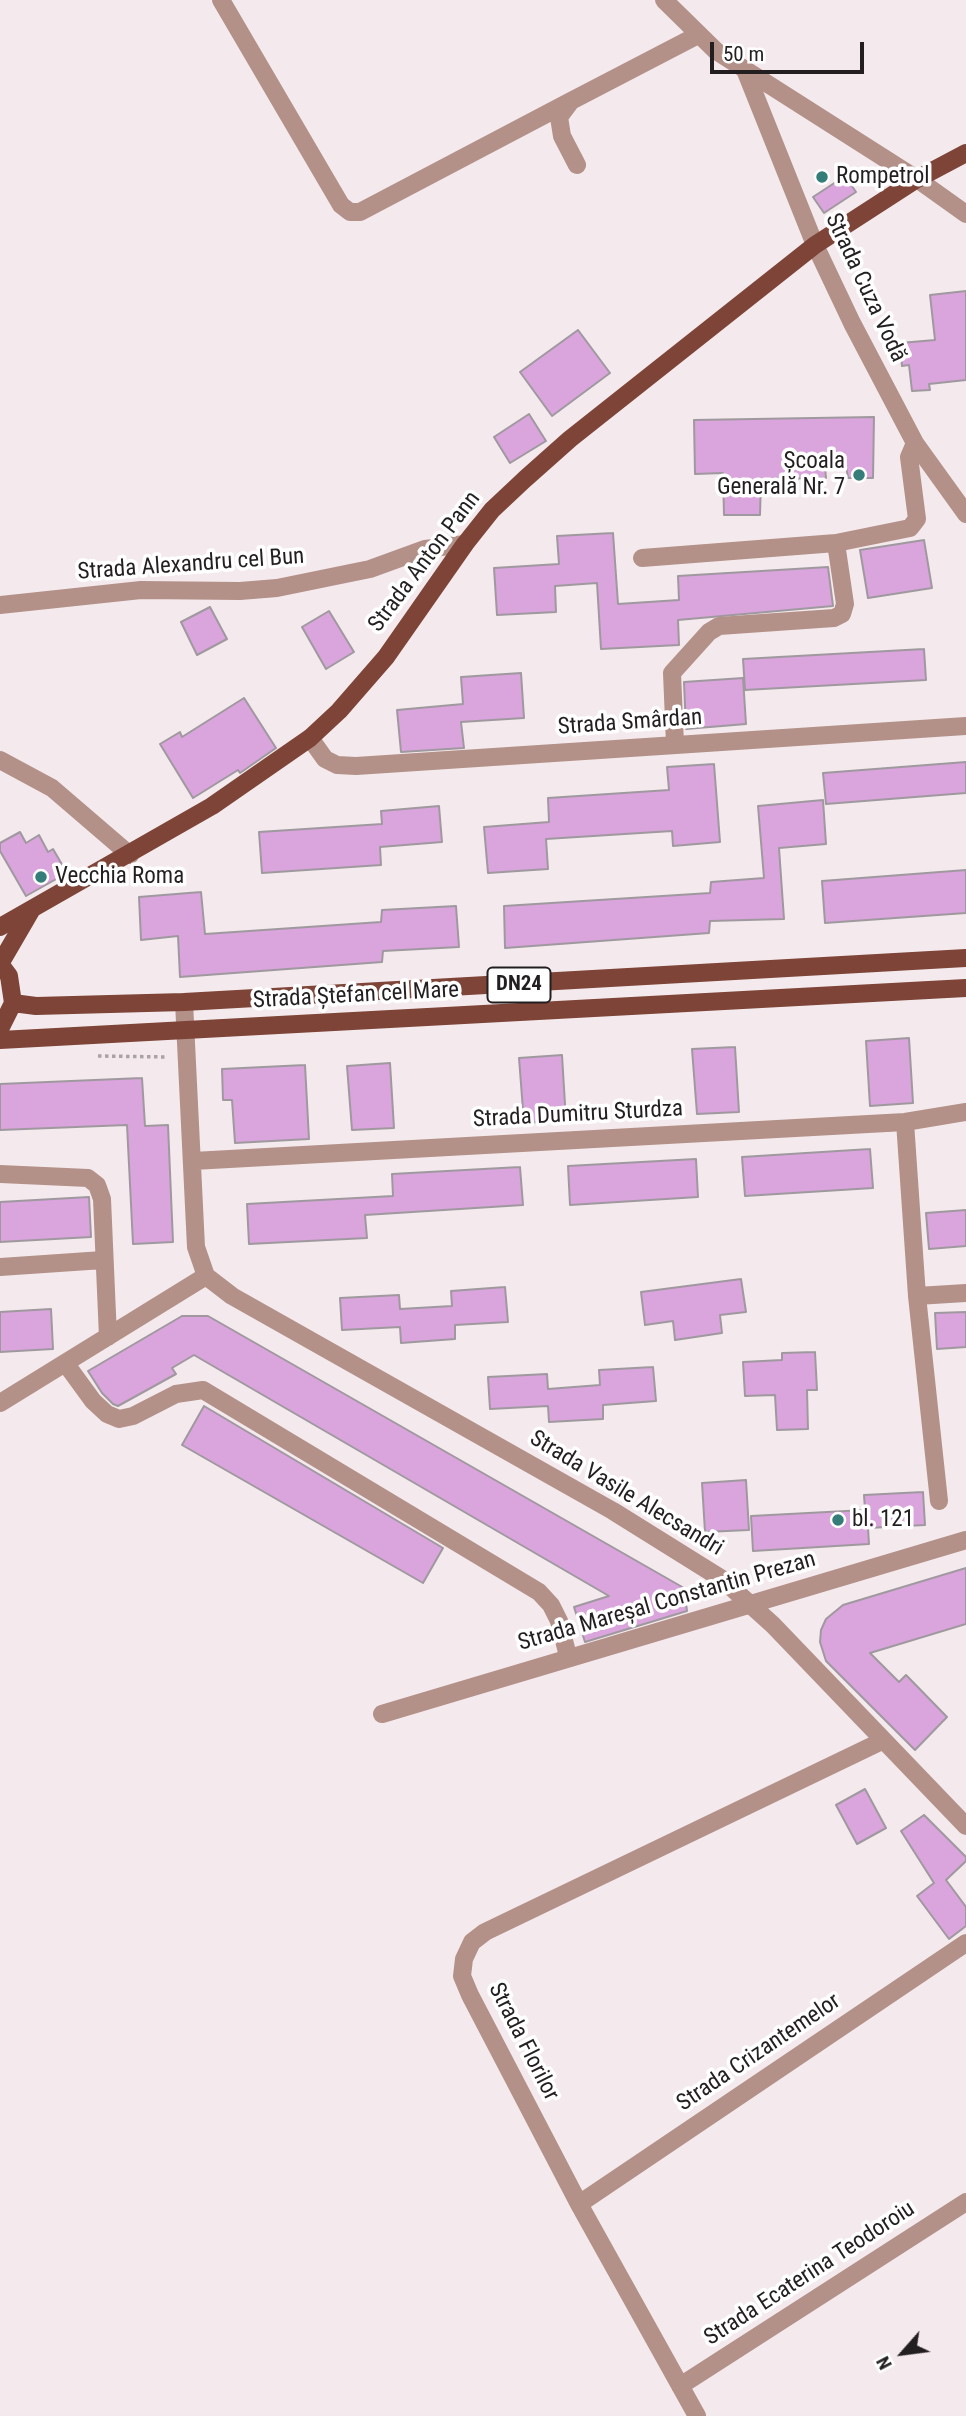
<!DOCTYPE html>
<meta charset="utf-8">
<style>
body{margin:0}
#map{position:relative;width:966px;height:2416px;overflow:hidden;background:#f4eaed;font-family:"Roboto Condensed",sans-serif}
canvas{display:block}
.north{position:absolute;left:868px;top:2318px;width:70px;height:70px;-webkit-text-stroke:5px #fff;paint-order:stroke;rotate:242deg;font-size:19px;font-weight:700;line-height:28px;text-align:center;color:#231f20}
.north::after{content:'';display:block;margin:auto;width:24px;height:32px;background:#231f20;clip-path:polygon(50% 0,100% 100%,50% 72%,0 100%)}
.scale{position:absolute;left:710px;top:42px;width:154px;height:32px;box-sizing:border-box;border:4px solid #231f20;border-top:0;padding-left:9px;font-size:21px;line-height:24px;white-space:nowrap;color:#231f20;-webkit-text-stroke:5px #fff;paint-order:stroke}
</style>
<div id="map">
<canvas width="966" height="2416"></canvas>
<div class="north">N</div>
<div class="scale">50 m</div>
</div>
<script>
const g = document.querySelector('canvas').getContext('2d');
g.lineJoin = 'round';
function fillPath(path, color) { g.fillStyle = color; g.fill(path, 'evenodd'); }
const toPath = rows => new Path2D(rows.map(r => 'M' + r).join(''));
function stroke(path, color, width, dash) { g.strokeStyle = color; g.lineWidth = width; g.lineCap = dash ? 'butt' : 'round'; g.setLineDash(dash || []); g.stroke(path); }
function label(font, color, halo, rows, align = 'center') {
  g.font = font + ' "Roboto Condensed",sans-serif'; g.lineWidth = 7; g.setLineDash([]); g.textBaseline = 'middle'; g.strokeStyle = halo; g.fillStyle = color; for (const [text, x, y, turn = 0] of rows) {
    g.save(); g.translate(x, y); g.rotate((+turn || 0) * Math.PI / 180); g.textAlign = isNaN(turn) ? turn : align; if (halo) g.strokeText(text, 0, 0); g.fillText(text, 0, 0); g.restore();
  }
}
const building = toPath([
 [845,176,856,192,824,213,813,197,845,176],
 [966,291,966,380,929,384,930,390,912,391,909,365,902,366,900,343,935,340,930,295,966,291],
 [578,330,610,373,552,416,520,372,578,330],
 [529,414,546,441,510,463,494,437,529,414],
 [874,417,873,478,848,478,844,453,824,455,826,478,761,479,760,515,724,515,723,473,695,474,694,420,874,417],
 [613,533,618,604,679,600,678,576,828,567,833,606,678,620,679,645,601,649,597,583,555,586,556,612,497,615,494,568,559,564,557,536,613,533],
 [924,540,932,588,868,598,860,550,924,540],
 [210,607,227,639,197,655,181,622,210,607],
 [329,611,354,652,326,669,302,627,329,611],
 [924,649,926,680,745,690,743,659,924,649],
 [521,673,524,718,461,722,464,748,401,752,397,710,463,704,461,677,521,673],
 [743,678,746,724,686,729,684,682,743,678],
 [244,698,276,748,240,773,238,770,193,798,160,744,180,732,182,737,244,698],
 [966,762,966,793,826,804,823,773,966,762],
 [714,764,720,842,673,846,672,831,546,839,548,869,488,873,484,827,549,822,548,798,669,790,667,767,714,764],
 [823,800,826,844,779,848,784,919,710,921,709,933,505,948,504,906,710,893,711,882,764,878,758,806,823,800],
 [439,806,442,842,380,847,381,865,262,873,259,832,382,824,381,811,439,806],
 [20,832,26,843,39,835,48,852,53,849,67,873,26,896,0,851,0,843,20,832],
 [966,870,966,913,825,923,822,881,966,870],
 [201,892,205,934,381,922,382,910,456,906,459,947,383,951,382,962,180,977,178,936,141,940,139,897,201,892],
 [909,1038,913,1103,870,1106,866,1041,909,1038],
 [735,1047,739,1112,697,1114,692,1049,735,1047],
 [562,1055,566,1121,524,1123,519,1058,562,1055],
 [390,1063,394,1128,352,1130,347,1066,390,1063],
 [305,1065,309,1139,235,1143,232,1100,223,1100,222,1069,305,1065],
 [142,1078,145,1126,168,1125,173,1242,133,1244,127,1125,0,1130,0,1084,142,1078],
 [870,1149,873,1188,745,1196,742,1157,870,1149],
 [696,1159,698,1197,570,1205,568,1166,696,1159],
 [520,1167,523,1205,365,1215,367,1238,249,1244,247,1204,393,1196,392,1174,520,1167],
 [89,1197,91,1237,0,1242,0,1202,89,1197],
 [966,1210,966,1246,929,1249,926,1213,966,1210],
 [741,1279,746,1312,720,1315,722,1333,675,1340,673,1321,645,1325,641,1292,741,1279],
 [505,1287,508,1322,455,1325,455,1339,401,1343,400,1327,342,1330,340,1298,399,1295,400,1309,452,1306,451,1291,505,1287],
 [51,1309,53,1349,0,1352,0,1312,51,1309],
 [966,1312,966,1347,937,1349,935,1313,966,1312],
 [182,1316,208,1316,684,1588,687,1611,585,1642,574,1607,609,1596,194,1355,172,1368,176,1374,118,1406,113,1404,102,1393,88,1371,182,1316],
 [815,1352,817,1390,807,1390,808,1429,777,1430,775,1395,745,1396,743,1362,782,1360,782,1353,815,1352],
 [653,1367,656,1401,603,1405,603,1419,549,1422,548,1406,490,1409,488,1377,547,1374,548,1389,600,1385,599,1370,653,1367],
 [204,1406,443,1548,423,1583,182,1445,204,1406],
 [746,1480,749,1530,705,1532,702,1483,746,1480],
 [923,1492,925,1525,868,1528,869,1544,753,1551,751,1516,865,1510,864,1495,923,1492],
 [966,1568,966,1624,870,1653,899,1682,906,1675,947,1717,915,1750,826,1661,820,1642,821,1630,826,1619,843,1605,966,1568],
 [865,1789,886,1828,857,1844,836,1805,865,1789],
 [924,1815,966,1857,966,1861,946,1880,966,1907,966,1926,949,1939,917,1896,934,1883,901,1831,924,1815]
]);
fillPath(building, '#daa4dc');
stroke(building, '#9f999f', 2);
stroke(toPath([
 [98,1056,168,1057]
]), '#aaa2a5', 3.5, [3.5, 3.5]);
stroke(toPath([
 [221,0,341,205,350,212,360,212,571,101],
 [664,0,716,51,917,179,966,214],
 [745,70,815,245,852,323,915,443,966,514],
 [577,165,562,136,559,117,571,101,698,35],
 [642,558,836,543,910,528,917,519,909,457,915,443],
 [0,605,141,590,240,591,277,588,370,569,425,549,465,544],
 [310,738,325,759,337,765,356,766,966,726],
 [675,744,672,673,709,632,719,626,834,618,842,614,845,604,836,543],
 [0,760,52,788,130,855],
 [184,1002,196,1247,206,1276,232,1296,613,1511,722,1579,773,1625,966,1826],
 [905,1122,917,1296,939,1501],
 [193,1161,905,1122,966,1112],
 [0,1174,88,1178,97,1185,102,1199,108,1337],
 [0,1267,103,1260],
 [917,1296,966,1293],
 [66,1364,93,1401,107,1414,119,1419,133,1416,176,1394,203,1390,539,1592,551,1605,559,1621,568,1656],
 [0,1403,206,1276],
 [382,1714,966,1540],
 [579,2204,966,1943],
 [680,2386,966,2202],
 [697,2416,579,2204,470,1995,462,1976,464,1959,472,1942,485,1932,882,1741]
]), '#b39189', 18);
stroke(toPath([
 [0,927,212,806,310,738,339,711,386,657,465,544,492,510,525,479,570,439,815,245,917,179,966,153],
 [0,964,9,976,13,1003,0,1029],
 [0,964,32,909],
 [13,1003,36,1006,184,1002,966,958],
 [0,1040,966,988]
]), '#7d4437', 18);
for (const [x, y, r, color] of [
 [822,177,7,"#357d78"],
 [859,475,7,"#357d78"],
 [41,877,7,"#357d78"],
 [838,1520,7,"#357d78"]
]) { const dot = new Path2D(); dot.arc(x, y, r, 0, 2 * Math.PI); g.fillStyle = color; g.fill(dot); stroke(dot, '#fff', 2.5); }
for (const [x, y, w] of [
 [519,985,63]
]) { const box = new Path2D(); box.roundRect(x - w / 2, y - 17.5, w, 35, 5); g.fillStyle = '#fff'; g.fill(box); stroke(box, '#231f20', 2); }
label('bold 21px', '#231f20', null, [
 ["DN24",519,985]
]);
label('23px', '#231f20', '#fff', [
 ["Rompetrol",836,177],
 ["Școala",845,462,"right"],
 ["Generală Nr. 7",845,488,"right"],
 ["Vecchia Roma",55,877],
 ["bl. 121",852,1520]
], 'left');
label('23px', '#231f20', '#fff', [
 ["Strada Cuza Vodă",865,288,65],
 ["Strada Anton Pann",425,562,-53],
 ["Strada Alexandru cel Bun",191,565,-4],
 ["Strada Smârdan",630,723,-4],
 ["Strada Ștefan cel Mare",356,996,-3],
 ["Strada Dumitru Sturdza",578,1115,-3],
 ["Strada Vasile Alecsandri",626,1494,31],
 ["Strada Mareșal Constantin Prezan",667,1602,-16],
 ["Strada Florilor",523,2042,63],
 ["Strada Crizantemelor",759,2053,-34],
 ["Strada Ecaterina Teodoroiu",810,2274,-33]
]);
</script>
